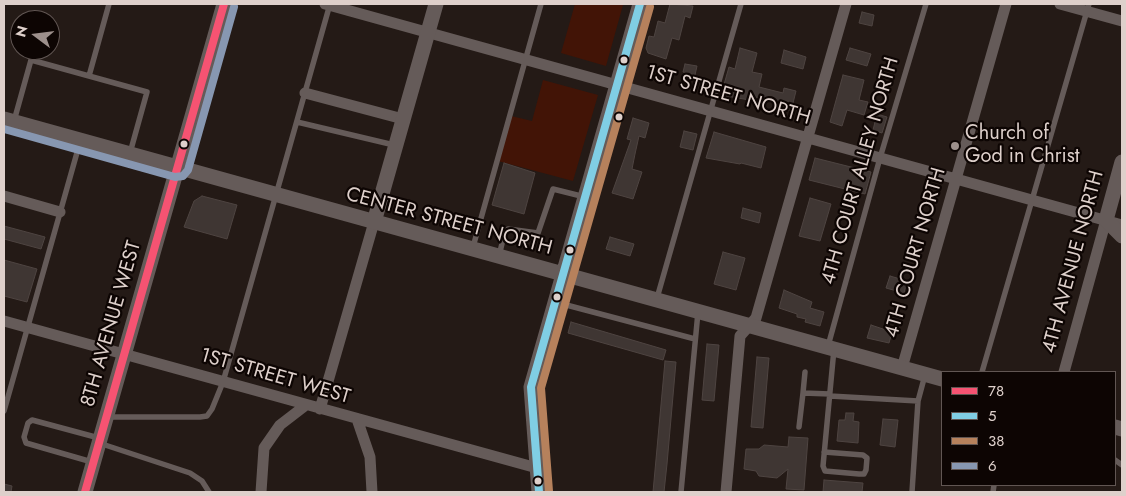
<!DOCTYPE html>
<style>
body{margin:0}
#map{position:relative;width:1126px;height:496px;overflow:hidden;background:#241a16;font-family:Jost,sans-serif}
canvas{display:block}
.frame{position:absolute;inset:0;border:5px solid #ded0cb;pointer-events:none}
.legend{position:absolute;left:941px;top:371px;width:175px;height:115px;box-sizing:border-box;background:#0d0503;border:1px solid #615653;margin:0;padding:6px 9px;list-style:none;font-size:15px;color:#ded0cb}
.legend li{display:flex;align-items:center;gap:10px;height:25px}
.legend b{width:25px;border:1px solid #615653}
.north{position:absolute;left:10px;top:10px;width:50px;height:50px;box-sizing:border-box;background:#0d0503;border:1px solid #615653;border-radius:50%;rotate:285deg;font-size:14px;font-weight:700;line-height:20px;text-align:center;color:#ded0cb}
.north::after{content:'';display:block;margin:auto;width:18px;height:22px;background:#9d908c;clip-path:polygon(50% 0,100% 100%,50% 72%,0 100%)}
</style>
<div id="map">
<canvas width="1126" height="496"></canvas>
<div class="frame"></div>
<ul class="legend">
<li><b style="height:6px;background:#f65372"></b>78</li>
<li><b style="height:6px;background:#80cee4"></b>5</li>
<li><b style="height:6px;background:#b6815c"></b>38</li>
<li><b style="height:6px;background:#8797b1"></b>6</li>
</ul>
<div class="north">N</div>
</div>
<script>
const g = document.querySelector('canvas').getContext('2d');
g.lineJoin = 'round';
function fillPath(path, color) { g.fillStyle = color; g.fill(path, 'evenodd'); }
const toPath = rows => new Path2D(rows.map(r => 'M' + r).join(''));
function stroke(path, color, width, dash) { g.strokeStyle = color; g.lineWidth = width; g.lineCap = dash ? 'butt' : 'round'; g.setLineDash(dash || []); g.stroke(path); }
function label(font, color, halo, rows, align = 'center') {
  g.font = font + ' Jost,sans-serif'; g.lineWidth = 4.5; g.setLineDash([]); g.textBaseline = 'middle'; g.strokeStyle = halo; g.fillStyle = color; for (const [text, x, y, turn = 0] of rows) {
    g.save(); g.translate(x, y); g.rotate((+turn || 0) * Math.PI / 180); g.textAlign = isNaN(turn) ? turn : align; if (halo) g.strokeText(text, 0, 0); g.fillText(text, 0, 0); g.restore();
  }
}
fillPath(toPath([
 [575,4,623,5,606,66,561,53],
 [543,80,598,95,573,181,498,161,511,116,532,121]
]), '#421406');
const building = toPath([
 [670,4,693,6,690,18,685,16,679,40,672,38,666,59,648,53,646,48,649,36,654,37,658,21,665,23,670,4],
 [862,12,874,15,872,26,859,23,862,12],
 [740,48,757,53,752,72,762,74,759,87,783,93,784,88,796,91,791,111,779,108,780,104,756,97,755,101,721,95,729,67,735,69,740,48],
 [850,48,871,54,867,66,846,60,850,48],
 [784,50,806,57,803,69,781,63,784,50],
 [685,64,697,66,695,75,683,72,685,64],
 [843,75,864,80,859,100,868,102,864,115,847,110,842,126,830,122,843,75],
 [877,114,887,117,882,133,873,130,877,114],
 [633,118,649,123,645,138,639,136,635,154,632,169,642,172,633,199,612,193,631,140,627,139,633,118],
 [684,131,697,134,693,150,680,147,684,131],
 [714,132,766,147,761,168,741,163,740,164,706,158,714,132],
 [815,158,871,172,865,194,809,180,815,158],
 [504,163,535,173,524,214,492,205,504,163],
 [202,196,237,205,227,239,184,227,194,201,202,196],
 [810,198,831,204,820,241,799,236,810,198],
 [743,208,761,213,759,223,741,218,743,208],
 [4,226,45,237,41,249,4,239,4,226],
 [610,237,634,244,630,256,606,249,610,237],
 [723,252,745,258,736,290,714,284,723,252],
 [4,260,37,269,27,302,4,296,4,260],
 [890,276,907,281,904,293,886,288,890,276],
 [784,290,812,302,810,308,824,312,820,326,805,322,806,319,797,317,797,314,779,308,784,290],
 [571,322,666,350,663,360,568,333,571,322],
 [871,325,892,332,889,343,867,338,871,325],
 [707,344,719,345,714,401,702,400,707,344],
 [757,357,769,358,763,428,751,427,757,357],
 [665,361,676,362,667,464,664,492,653,492,665,361],
 [846,413,854,413,853,421,859,422,858,443,837,441,839,420,845,420,846,413],
 [883,419,898,420,895,447,880,445,883,419],
 [789,437,808,438,804,490,786,489,788,469,777,478,759,476,756,471,744,469,746,449,759,449,764,445,788,447,789,437],
 [824,480,863,483,862,492,823,492,824,480],
 [4,484,12,486,11,492,4,492,4,484]
]);
fillPath(building, '#3f3633');
stroke(building, '#4e4441', 1);
stroke(toPath([
 [89,76,109,4],
 [14,121,31,60,147,92,130,153],
 [297,122,394,145],
 [473,247,541,4],
 [499,256,505,231,508,229,538,233,553,189,585,197],
 [657,298,741,4],
 [555,302,695,339],
 [828,346,880,158,926,4],
 [982,372,1089,4],
 [803,393,805,372],
 [830,396,918,401],
 [4,411,80,142],
 [107,417,200,417,207,416,212,409,223,382,330,4],
 [799,427,803,393,830,394],
 [99,443,190,473,202,481,209,492],
 [824,452,863,455,867,458,866,470,864,474,859,474,825,471,823,466,834,349],
 [1115,460,1122,465],
 [92,462,26,443,24,437,28,423,32,420,99,438],
 [681,492,698,312],
 [912,492,918,401,925,375],
 [993,492,994,485]
]), '#655b59', 5.5);
stroke(toPath([
 [325,4,1122,225],
 [1060,4,1122,21],
 [305,93,403,119],
 [4,196,60,212],
 [4,321,537,468],
 [902,368,1006,4],
 [1064,372,1106,220],
 [320,409,374,222],
 [357,419,370,457,372,492],
 [261,492,264,448,280,425,306,405],
 [726,492,740,336,756,318,846,4]
]), '#655b59', 11);
stroke(toPath([
 [4,119,942,379],
 [1122,162,1106,220,1122,236],
 [374,222,436,4],
 [1115,427,1122,429],
 [85,492,224,4],
 [539,492,531,387,640,4]
]), '#655b59', 15);
stroke(toPath([
 [85,492,224,4]
]), '#f65372', 8);
stroke(toPath([
 [539,492,531,387,640,4]
]), '#80cee4', 8);
stroke(toPath([
 [549,491,541,388,650,7]
]), '#b6815c', 8);
stroke(toPath([
 [4,129,175,177,183,176,188,170,234,7]
]), '#8797b1', 8);
for (const [x, y, r, color] of [
 [624,60,4.5,"#ded0cb"],
 [619,117,4.5,"#ded0cb"],
 [184,144,4.5,"#ded0cb"],
 [955,146,5,"#9d908c"],
 [570,250,4.5,"#ded0cb"],
 [557,297,4.5,"#ded0cb"],
 [538,481,4.5,"#ded0cb"]
]) { const dot = new Path2D(); dot.arc(x, y, r, 0, 2 * Math.PI); g.fillStyle = color; g.fill(dot); stroke(dot, '#0d0503', 2); }
label('20px', '#ded0cb', '#0d0503', [
 ["1ST STREET NORTH",728,96,16],
 ["4TH COURT ALLEY NORTH",861,171,-74],
 ["CENTER STREET NORTH",449,222,15],
 ["4TH COURT NORTH",916,253,-74],
 ["4TH AVENUE NORTH",1074,262,-75],
 ["8TH AVENUE WEST",112,324,-74],
 ["1ST STREET WEST",275,377,16]
]);
label('20px', '#ded0cb', '#0d0503', [
 ["Church of",965,134],
 ["God in Christ",965,157]
], 'left');
</script>
